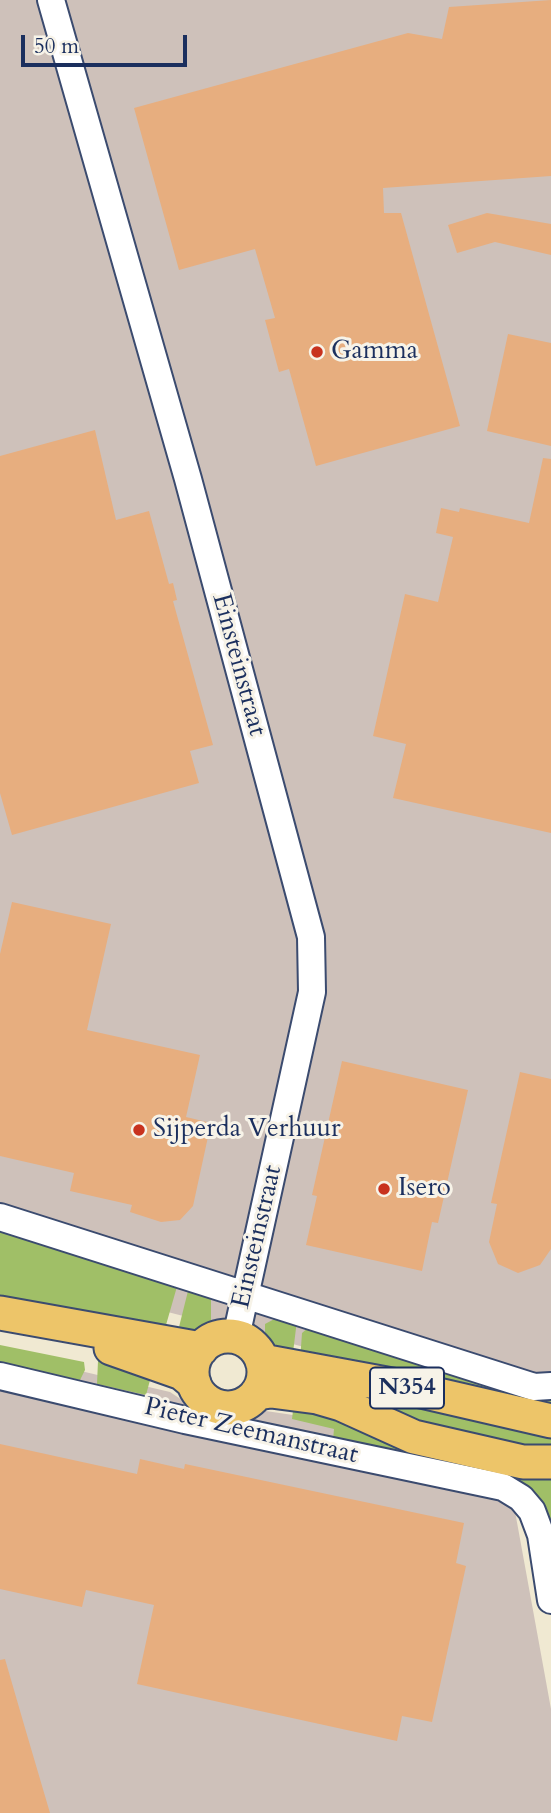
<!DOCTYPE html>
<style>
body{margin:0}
#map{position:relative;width:551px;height:1813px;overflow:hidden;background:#f0e9d2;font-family:Cardo,serif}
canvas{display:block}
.scale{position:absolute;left:21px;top:35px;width:166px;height:32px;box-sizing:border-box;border:4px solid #1b2f5e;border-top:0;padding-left:9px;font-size:21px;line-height:24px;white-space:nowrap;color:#1b2f5e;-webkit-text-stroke:5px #f7f3e8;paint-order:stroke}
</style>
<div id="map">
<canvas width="551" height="1813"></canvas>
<div class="scale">50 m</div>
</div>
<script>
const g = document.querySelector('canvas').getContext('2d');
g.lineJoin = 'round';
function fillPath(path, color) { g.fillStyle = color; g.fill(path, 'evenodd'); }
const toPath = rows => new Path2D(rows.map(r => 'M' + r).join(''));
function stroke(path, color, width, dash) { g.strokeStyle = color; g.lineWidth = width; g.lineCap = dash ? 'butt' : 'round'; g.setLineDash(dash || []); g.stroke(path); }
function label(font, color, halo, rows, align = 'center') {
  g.font = font + ' Cardo,serif'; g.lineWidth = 6; g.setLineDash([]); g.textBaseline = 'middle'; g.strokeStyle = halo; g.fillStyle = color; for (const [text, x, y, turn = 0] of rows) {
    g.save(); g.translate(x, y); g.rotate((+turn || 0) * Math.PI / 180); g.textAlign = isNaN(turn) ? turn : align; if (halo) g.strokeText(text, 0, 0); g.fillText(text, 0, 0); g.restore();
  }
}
fillPath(toPath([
 [0,0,551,0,551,1384,312,1349,0,1269],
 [0,1352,170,1392,206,1416,234,1421,259,1410,327,1420,508,1473,551,1709,551,1813,0,1813]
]), '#cec1ba');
fillPath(toPath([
 [0,1229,178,1283,164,1332,0,1297],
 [189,1287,206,1292,211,1300,211,1326,198,1334,177,1335],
 [280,1316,297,1320,292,1361,279,1356,265,1341,265,1324],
 [309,1327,551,1395,551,1414,300,1361,302,1333],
 [0,1345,84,1362,85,1370,80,1380,0,1362],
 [93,1349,153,1369,146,1395,97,1384,98,1361],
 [316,1379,551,1430,551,1455,405,1424],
 [294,1402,551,1476,551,1526,537,1504,333,1440,334,1429,292,1419]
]), '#a0bf67');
fillPath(toPath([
 [551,0,551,176,383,188,384,213,401,213,460,426,316,466,289,369,279,372,265,320,275,318,255,249,179,270,134,108,408,33,442,39,449,7],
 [487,213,551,224,551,255,495,242,457,253,448,225],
 [508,334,551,343,551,446,487,431],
 [95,430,116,520,149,511,169,584,173,583,177,600,173,601,213,745,190,751,199,783,12,835,0,793,0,456],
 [543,458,551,459,551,833,393,798,406,744,373,736,405,594,438,602,453,537,436,533,441,508,459,512,460,508,529,523],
 [12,902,111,924,87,1030,200,1055,186,1117,211,1123,193,1206,180,1220,161,1222,130,1212,132,1205,70,1191,74,1173,0,1156,0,954],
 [342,1061,468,1090,438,1223,432,1222,422,1271,306,1245,317,1196,312,1195],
 [520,1072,551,1079,551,1249,540,1265,518,1273,498,1264,489,1242,497,1204,491,1203],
 [0,1444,137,1474,140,1459,184,1469,185,1464,464,1523,456,1563,466,1566,432,1722,402,1716,397,1741,137,1684,154,1605,86,1590,82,1607,0,1589],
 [5,1659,25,1728,50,1813,0,1813,0,1660]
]), '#e7ae7f');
const minor = toPath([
 [51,0,188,479,311,937,312,992,236,1337],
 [0,1217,534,1387,551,1386],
 [0,1376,185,1420,503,1487,521,1498,532,1511,541,1535,551,1600]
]);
const major = toPath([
 [0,1313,201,1349],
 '192 1372a36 36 0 1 1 72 0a36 36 0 1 1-72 0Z',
 [111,1348,182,1373,194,1383],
 [262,1361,408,1388,551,1421],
 [257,1393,271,1391,317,1397,341,1404,414,1437,523,1462,551,1462]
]);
stroke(minor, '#3b4b6f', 30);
stroke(major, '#3b4b6f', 37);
stroke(minor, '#fff', 26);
stroke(major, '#edc569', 33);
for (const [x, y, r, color] of [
 [317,352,7,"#c8321e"],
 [139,1130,7,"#c8321e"],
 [384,1189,7,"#c8321e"]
]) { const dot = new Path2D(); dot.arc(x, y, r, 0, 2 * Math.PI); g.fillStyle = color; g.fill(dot); stroke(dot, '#f7f3e8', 2.5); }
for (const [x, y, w] of [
 [407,1388,74]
]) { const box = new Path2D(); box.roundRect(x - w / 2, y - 20.5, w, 41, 5); g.fillStyle = '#f7f3e8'; g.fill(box); stroke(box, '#1b2f5e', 2); }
label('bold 24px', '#1b2f5e', null, [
 ["N354",407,1388]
]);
label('26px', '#1b2f5e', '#f7f3e8', [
 ["Gamma",331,352],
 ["Sijperda Verhuur",153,1130],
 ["Isero",398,1189]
], 'left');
label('26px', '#1b2f5e', '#f7f3e8', [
 ["Einsteinstraat",238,665,75],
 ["Einsteinstraat",258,1237,-77],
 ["Pieter Zeemanstraat",251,1432,13]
]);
</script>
